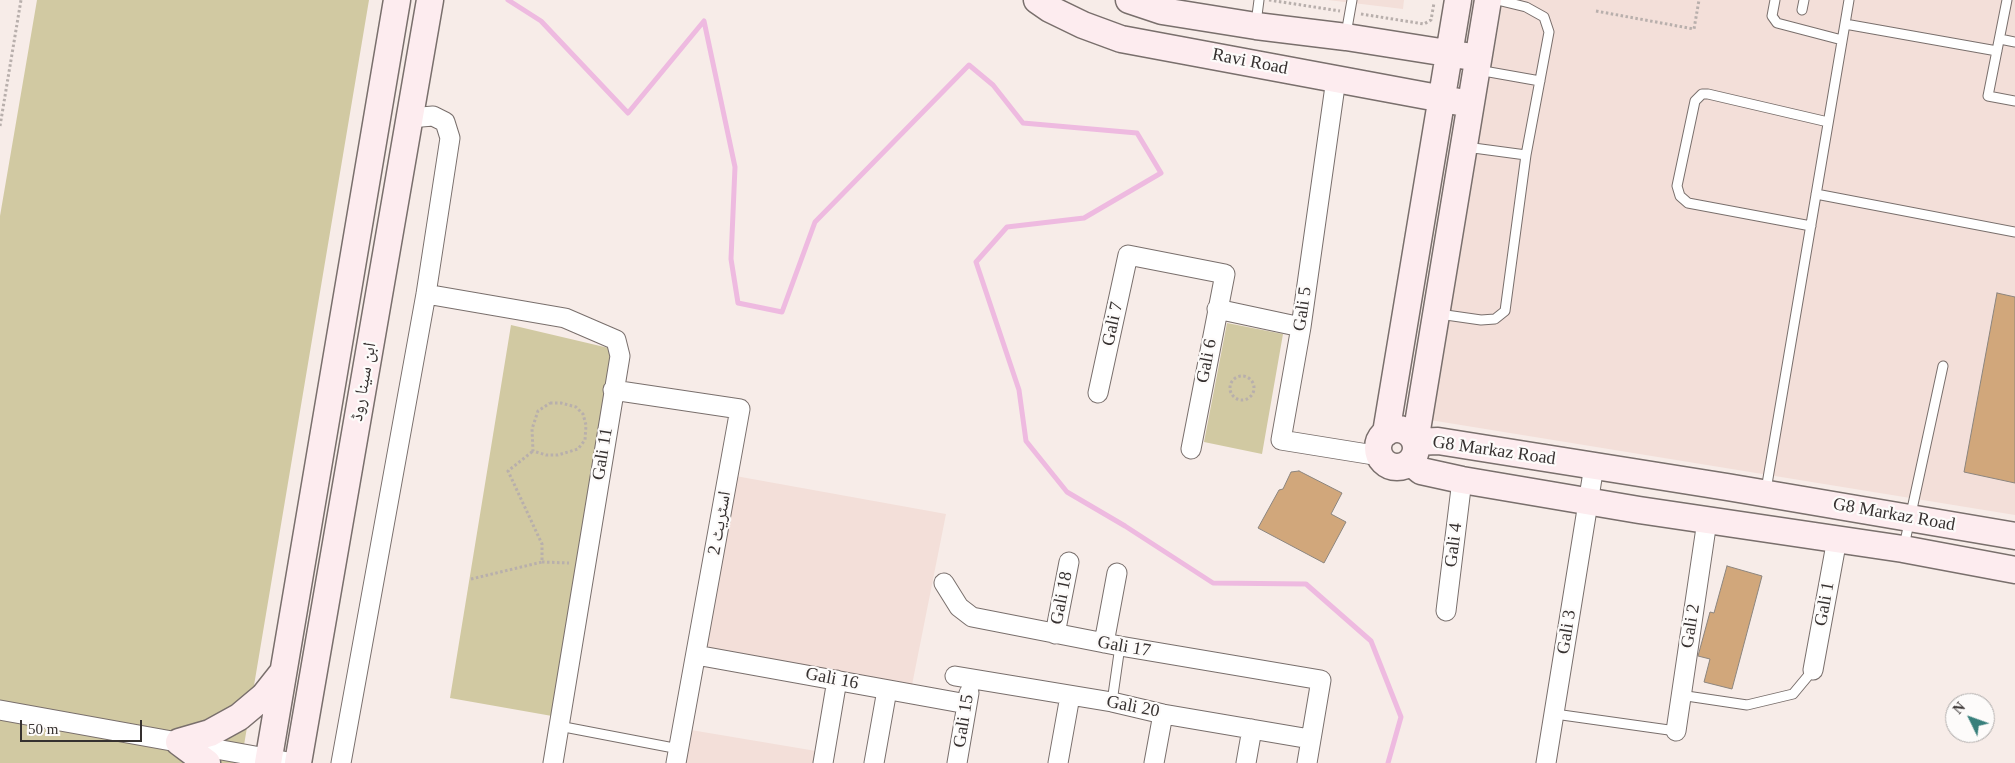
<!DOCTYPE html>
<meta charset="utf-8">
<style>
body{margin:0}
#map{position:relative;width:2015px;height:763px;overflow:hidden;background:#f7ece8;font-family:"Times New Roman",serif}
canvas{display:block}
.north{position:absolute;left:1945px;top:693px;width:50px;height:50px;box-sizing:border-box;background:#fdfbfa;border:1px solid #adaaa9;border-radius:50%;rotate:312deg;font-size:14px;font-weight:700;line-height:20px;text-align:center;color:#363130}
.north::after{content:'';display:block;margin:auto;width:18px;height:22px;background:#377f7b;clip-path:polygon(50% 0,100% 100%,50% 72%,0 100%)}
.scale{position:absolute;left:20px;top:720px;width:122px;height:22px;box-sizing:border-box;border:2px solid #363130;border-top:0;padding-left:6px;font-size:15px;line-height:18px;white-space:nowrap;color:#363130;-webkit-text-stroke:4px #fdfbfa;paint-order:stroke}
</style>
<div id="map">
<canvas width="2015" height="763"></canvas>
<div class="north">N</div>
<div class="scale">50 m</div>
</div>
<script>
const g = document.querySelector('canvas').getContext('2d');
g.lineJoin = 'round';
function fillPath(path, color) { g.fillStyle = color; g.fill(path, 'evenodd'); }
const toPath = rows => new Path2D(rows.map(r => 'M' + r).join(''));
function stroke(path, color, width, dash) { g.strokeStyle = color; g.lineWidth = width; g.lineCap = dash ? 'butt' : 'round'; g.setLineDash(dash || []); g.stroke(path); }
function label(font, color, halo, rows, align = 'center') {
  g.font = font + ' "Times New Roman","Noto Naskh Arabic",serif'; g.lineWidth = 4.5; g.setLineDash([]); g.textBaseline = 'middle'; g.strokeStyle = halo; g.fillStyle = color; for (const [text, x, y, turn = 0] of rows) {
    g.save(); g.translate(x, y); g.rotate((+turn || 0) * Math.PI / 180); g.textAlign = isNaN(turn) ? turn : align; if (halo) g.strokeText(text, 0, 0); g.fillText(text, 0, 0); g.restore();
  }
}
fillPath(toPath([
 [1328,0,1404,0,1403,9],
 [1503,0,2015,0,2015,515,1430,420],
 [730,475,946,514,911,690,700,651],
 [685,729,822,752,820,763,679,763]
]), '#f3dfd9');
fillPath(toPath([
 [37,0,369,0,241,763,0,763,0,216],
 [1227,323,1283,334,1262,454,1204,442],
 [511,325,613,349,552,716,450,698]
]), '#d1c9a2');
stroke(toPath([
 [508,0,541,21,628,113,704,21,735,167,731,259,738,303,782,312,815,222,969,65,993,85,1023,123,1137,133,1161,173,1084,218,1007,227,976,262,1019,390,1026,441,1067,492,1125,526,1213,583,1306,584,1371,641,1401,717,1388,763]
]), '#eebae0', 5);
const building = toPath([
 [1997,293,2015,297,2015,483,1964,472,1997,293],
 [1299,471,1342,493,1331,514,1346,522,1324,563,1258,528,1279,490,1283,489,1291,472,1299,471],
 [1727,566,1762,576,1732,689,1704,682,1710,659,1698,656,1710,612,1714,613,1727,566]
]);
fillPath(building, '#d1a77b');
stroke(building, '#8c857e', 1);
const lane = toPath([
 [1775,0,1772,16,1777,23,1842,40],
 [2007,0,1988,96,2015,101],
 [1802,10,1804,0],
 [1256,23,1259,0],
 [1845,24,1997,51],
 [1346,34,1352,0],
 [2000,39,2015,42],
 [1478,70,1540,81],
 [1466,147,1526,155],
 [1816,194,2015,232],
 [1811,226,1688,203,1680,196,1677,186,1695,101,1702,94,1708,94,1828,122],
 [1439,314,1481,320,1495,319,1505,311,1526,155,1549,32,1544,17,1526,7,1497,0],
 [1766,490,1849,0],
 [1904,546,1943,366],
 [1680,695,1747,705,1793,694,1813,670],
 [1112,702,1120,646],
 [1555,714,1676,731],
 [559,726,679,749]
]);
const street = toPath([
 [1336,79,1301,327,1281,440,1380,456],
 [426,294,565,318,616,340,620,356,553,763],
 [1217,309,1301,327],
 [613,390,740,409,676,763],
 [1098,393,1128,255,1225,274,1191,449],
 [944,583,959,607,972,617,1120,646,1321,680,1307,763],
 [1446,611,1462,480],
 [1055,634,1069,562],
 [1104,643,1117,573],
 [696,655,967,704],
 [1813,670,1837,539],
 [955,676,1112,702,1163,714,1310,739],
 [0,710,294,763],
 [1676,731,1707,521],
 [341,763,426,294,450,138,445,122,433,116,410,118],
 [823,763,837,680],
 [874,763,887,690],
 [957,763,969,693],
 [1058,763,1070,696],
 [1154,763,1163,714],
 [1246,763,1252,729],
 [1546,763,1594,466]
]);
const secondary = toPath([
 [1037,0,1050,9,1083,25,1121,39,1470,104],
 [1129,0,1162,11,1256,26,1346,37,1466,56],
 [1488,0,1415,442,1438,441,1727,487,2015,536],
 '1378 448a19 19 0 1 1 38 0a19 19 0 1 1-38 0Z',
 [1386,433,1458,0],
 [1410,462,1421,471,1462,480,1639,510,1903,549,2015,570],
 [179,742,210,733,239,717,264,696,283,672],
 [179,742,207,763],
 [268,763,397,0],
 [298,763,430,0]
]);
stroke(lane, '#796f6c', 11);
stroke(street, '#796f6c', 21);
stroke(secondary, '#796f6c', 29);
stroke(toPath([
 [1269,0,1340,11],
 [1596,11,1694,29,1699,0],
 [1361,14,1424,24,1431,20,1434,3],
 [0,126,21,0],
 '1230 388a12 12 0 1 1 24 0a12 12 0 1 1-24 0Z',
 [550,403,561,403,576,407,583,414,586,425,585,440,578,449,558,455,546,455,533,451,532,429,538,411,550,403],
 [542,562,569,563],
 [471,579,542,562,542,544,508,471,533,451]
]), '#b8afac', 3, [2.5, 2.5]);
stroke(lane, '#fff', 9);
stroke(street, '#fff', 19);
stroke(secondary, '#fdecef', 26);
label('18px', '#363130', '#fdfbfa', [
 ["Ravi Road",1250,62,11],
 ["Gali 5",1303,309,-82],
 ["Gali 7",1113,324,-78],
 ["Gali 6",1207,361,-79],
 ["ابن سینا روڈ",364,382,-80],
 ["G8 Markaz Road",1494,451,8],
 ["Gali 11",603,454,-81],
 ["G8 Markaz Road",1894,515,10],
 ["اسٹریٹ 2",720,523,-80],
 ["Gali 4",1454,545,-83],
 ["Gali 18",1062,598,-79],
 ["Gali 1",1825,604,-80],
 ["Gali 2",1691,626,-81],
 ["Gali 3",1567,632,-81],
 ["Gali 17",1124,647,10],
 ["Gali 16",832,679,11],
 ["Gali 20",1133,707,11],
 ["Gali 15",964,721,-81]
]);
</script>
